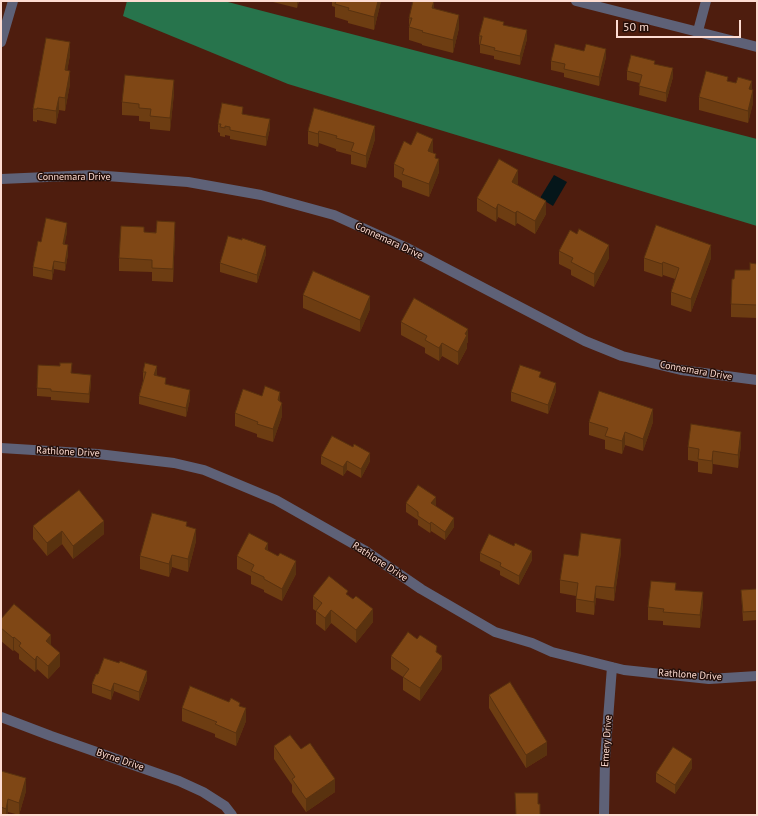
<!DOCTYPE html>
<style>
body{margin:0}
#map{position:relative;width:758px;height:816px;overflow:hidden;background:#4e1d0e;font-family:"PT Sans",sans-serif}
canvas{display:block}
.frame{position:absolute;inset:0;border:2px solid #fddcd2;pointer-events:none}
.scale{position:absolute;left:616px;top:20px;width:125px;height:18px;box-sizing:border-box;border:2px solid #fddcd2;border-top:0;padding-left:5px;font-size:12px;line-height:14px;white-space:nowrap;color:#fddcd2;-webkit-text-stroke:3px #250f09;paint-order:stroke}
</style>
<div id="map">
<canvas width="758" height="816"></canvas>
<div class="frame"></div>
<div class="scale">50 m</div>
</div>
<script>
const g = document.querySelector('canvas').getContext('2d');
g.lineJoin = 'round';
function fillPath(path, color) { g.fillStyle = color; g.fill(path, 'evenodd'); }
const toPath = rows => new Path2D(rows.map(r => 'M' + r).join(''));
function stroke(path, color, width, dash) { g.strokeStyle = color; g.lineWidth = width; g.lineCap = dash ? 'butt' : 'round'; g.setLineDash(dash || []); g.stroke(path); }
function label(font, color, halo, rows, align = 'center') {
  g.font = font + ' "PT Sans",sans-serif'; g.lineWidth = 3; g.setLineDash([]); g.textBaseline = 'middle'; g.strokeStyle = halo; g.fillStyle = color; for (const [text, x, y, turn = 0] of rows) {
    g.save(); g.translate(x, y); g.rotate((+turn || 0) * Math.PI / 180); g.textAlign = isNaN(turn) ? turn : align; if (halo) g.strokeText(text, 0, 0); g.fillText(text, 0, 0); g.restore();
  }
}
fillPath(toPath([
 [127,1,224,1,757,139,757,226,288,84,123,16]
]), '#27744c');
fillPath(toPath([
 [554,175,567,182,553,206,540,198]
]), '#05161a');
stroke(toPath([
 [576,1,757,47],
 [698,31,706,1],
 [1,42,13,1],
 [1,179,93,175,188,182,261,195,334,215,407,248,585,341,622,356,681,370,757,380],
 [1,448,98,454,174,463,204,470,276,500,364,550,421,589,495,632,532,643,552,652,624,670,709,679,757,676],
 [1,717,51,736,179,781,203,792,225,806,232,815],
 [604,815,605,759,612,667]
]), '#5e6177', 10);
fillPath(toPath([
 [269,1,299,1,297,8],
 [332,1,381,1,374,30,348,23,348,21,335,17,335,7,332,6],
 [434,8,459,28,453,53,422,45,422,44,409,40,409,18],
 [504,25,527,39,520,65,494,59,494,56,480,53,480,45,479,44,479,36],
 [70,55,67,71,70,84,65,111,59,110,56,124,37,120,37,122,33,121,33,109],
 [606,57,599,86,564,77,564,73,551,70,551,61],
 [655,64,673,77,666,102,639,95,640,83,627,80,627,71],
 [728,81,736,83,752,90,753,103,748,123,699,110,699,97],
 [174,93,170,131,150,129,150,122,139,121,139,116,122,115,122,102],
 [314,108,375,139,366,168,351,164,351,155,336,151,336,149,319,143,318,147,308,144,308,131],
 [243,114,270,128,266,146,230,139,230,136,225,135,225,137,220,136,220,133,218,132,218,124],
 [411,145,433,151,433,153,436,158,439,172,429,197,402,187,402,181,394,177,394,164],
 [518,183,517,185,546,214,535,234,517,223,515,226,498,217,496,222,477,211,477,198],
 [67,232,64,245,68,254,65,271,54,269,52,280,33,276,33,267,41,242],
 [144,232,175,234,173,282,152,281,152,272,119,271,119,258],
 [559,251,609,258,594,287,571,275,571,270,559,264],
 [266,254,257,283,220,272,220,263],
 [644,258,711,258,691,312,671,305,671,292,675,279,663,275,662,277,644,271],
 [757,264,757,318,731,317,731,304,734,279,750,270],
 [303,295,370,309,360,332,303,308],
 [401,322,468,342,467,343,467,348,458,365,442,356,439,361,425,353,425,348,401,335],
 [157,366,156,376,166,384,190,399,186,417,139,404,139,396,143,381,143,372],
 [72,373,91,383,89,403,51,400,51,397,37,396,37,388],
 [541,378,556,391,548,414,511,401,511,392],
 [280,402,282,416,273,442,257,437,257,434,235,426,235,413],
 [589,422,653,422,643,451,625,445,622,454,605,449,605,440,589,435],
 [741,445,738,468,713,464,712,474,698,472,698,462,688,460,688,447],
 [321,456,370,461,361,478,347,470,343,476,321,464],
 [406,503,436,505,435,506,454,527,445,540,431,531,430,533,418,525,418,520,406,512],
 [33,526,104,534,73,559,62,544,47,556,33,539],
 [187,526,196,541,188,572,172,567,169,577,140,569,140,556],
 [514,546,532,560,519,585,500,575,500,571,480,561,480,553],
 [268,551,296,574,282,601,264,592,264,590,251,584,251,576,237,569,237,556],
 [621,552,614,601,596,598,594,615,576,612,576,596,560,593,560,580,578,556],
 [757,589,757,620,743,621,741,590],
 [676,590,703,605,700,628,663,625,663,621,648,620,648,607],
 [348,595,373,622,356,643,331,623,325,631,316,624,316,611,313,609,313,596],
 [1,619,51,645,60,666,48,679,37,669,35,672,19,659,19,654,14,650,13,651,1,641],
 [437,652,442,669,420,701,403,690,403,677,391,669,391,656],
 [98,674,147,680,139,701,114,691,111,700,92,693,92,684],
 [489,695,547,755,526,768,489,708],
 [240,706,246,721,236,746,215,737,215,734,182,721,182,708],
 [274,746,301,749,335,792,306,812,292,792,292,785,274,759],
 [692,768,675,794,656,782,656,773],
 [1,771,26,791,19,815,8,812,8,815,1,815]
]), '#6d3d12');
fillPath(toPath([
 [297,1,299,1,297,8],
 [378,1,381,1,374,30,374,17],
 [434,1,434,13,432,8],
 [459,15,459,28,453,53,453,40],
 [527,30,527,39,520,65,520,56],
 [70,42,70,55,65,83,65,70],
 [606,49,606,57,599,86,599,77],
 [673,68,673,77,666,102,666,93],
 [70,71,70,84,65,111,65,98],
 [174,80,174,93,170,131,170,118],
 [752,81,752,93,749,89],
 [753,90,753,103,748,123,748,111],
 [59,97,59,110,56,124,56,111],
 [270,119,270,128,266,146,266,137],
 [375,126,375,139,366,168,366,156],
 [319,131,319,143,318,147,318,134],
 [433,139,433,151,428,164,428,151],
 [436,154,436,166,439,159,439,172,429,197,429,184],
 [518,170,518,183,512,195,512,182],
 [546,201,546,214,535,234,535,221],
 [498,204,498,217,496,222,496,209],
 [517,211,517,223,515,226,515,213],
 [175,222,175,234,173,282,173,269],
 [67,223,67,232,63,253,63,244],
 [68,245,68,254,65,271,65,263],
 [609,245,609,258,594,287,594,274],
 [711,245,711,258,691,312,691,299],
 [266,246,266,254,257,283,257,275],
 [54,261,54,269,52,280,52,271],
 [663,262,663,275,662,277,662,264],
 [370,296,370,309,360,332,360,320],
 [468,329,468,342,467,343,467,348,458,365,458,352,465,334],
 [442,343,442,356,439,361,439,348],
 [157,366,157,375,154,384,154,375],
 [91,375,91,383,89,403,89,394],
 [556,383,556,391,548,414,548,405],
 [190,390,190,399,186,417,186,408],
 [280,392,280,404,278,400],
 [282,403,282,416,273,442,273,429],
 [653,409,653,422,643,451,643,439],
 [625,432,625,445,622,454,622,441],
 [741,432,741,445,738,468,738,455],
 [713,451,713,464,712,474,712,461],
 [370,453,370,461,361,478,361,469],
 [347,461,347,470,343,476,343,467],
 [436,497,436,505,431,512,431,503],
 [454,518,454,527,445,540,445,532],
 [104,521,104,534,73,559,73,546],
 [431,522,431,531,430,533,430,524],
 [196,529,196,541,188,572,188,559],
 [62,531,62,544,47,556,47,543],
 [621,539,621,552,614,601,614,588],
 [268,543,268,556,265,549],
 [532,551,532,560,519,585,519,576],
 [172,555,172,567,169,577,169,564],
 [296,561,296,574,282,601,282,589],
 [596,586,596,598,594,615,594,602],
 [703,592,703,605,700,628,700,615],
 [373,609,373,622,356,643,356,630],
 [331,610,331,623,325,631,325,618],
 [51,635,51,648,46,641],
 [14,637,14,650,13,651,13,638],
 [60,653,60,666,48,679,48,666],
 [37,656,37,669,35,672,35,660],
 [442,656,442,669,420,701,420,688],
 [147,671,147,680,139,701,139,692],
 [114,683,114,691,111,700,111,691],
 [246,708,246,721,236,746,236,733],
 [547,742,547,755,526,768,526,755],
 [692,759,692,768,675,794,675,785],
 [26,778,26,791,19,815,19,803],
 [335,779,335,792,306,812,306,799],
 [8,799,8,815,6,815,6,809]
]), '#59320f');
const building = toPath([
 [336,1,378,1,374,17,348,10,349,8,335,4,336,1],
 [413,1,434,1,432,8,459,15,453,40,422,32,423,31,409,27,412,18,409,18,413,1],
 [484,17,504,22,503,25,527,30,520,56,494,50,495,48,480,44,482,36,479,36,484,17],
 [46,38,70,42,65,70,70,71,65,98,59,97,56,111,37,108,37,109,33,109,46,38],
 [555,44,584,51,586,44,606,49,599,77,564,69,565,64,551,61,555,44],
 [631,55,655,61,654,64,673,68,666,93,639,86,642,75,627,71,631,55],
 [706,71,728,77,727,81,736,83,738,77,752,81,749,89,753,90,748,111,699,97,706,71],
 [125,75,174,80,170,118,150,116,151,109,139,108,139,104,122,102,125,75],
 [222,103,243,107,242,114,270,119,266,137,230,130,230,127,225,126,225,128,220,127,221,124,218,124,222,103],
 [314,108,375,126,366,156,351,151,354,143,336,138,337,136,319,131,318,134,308,131,314,108],
 [417,132,433,139,428,151,436,154,435,158,439,159,429,184,402,174,404,169,394,164,404,141,411,145,417,132],
 [499,159,518,170,512,182,546,201,535,221,517,211,515,213,498,204,496,209,477,198,499,159],
 [46,218,67,223,63,244,68,245,65,263,54,261,52,271,33,267,38,241,41,242,46,218],
 [157,221,175,222,173,269,152,268,152,260,119,258,121,226,144,227,144,232,156,233,157,221],
 [656,225,711,245,691,299,671,292,679,268,663,262,662,264,644,258,656,225],
 [579,229,609,245,594,274,571,262,573,258,559,251,570,230,577,234,579,229],
 [228,236,242,240,242,238,266,246,257,275,220,263,228,236],
 [750,263,757,264,757,305,731,304,732,279,734,279,735,270,750,270,750,263],
 [313,271,370,296,360,320,303,295,313,271],
 [414,298,468,329,465,334,467,335,458,352,442,343,439,348,425,340,427,336,401,322,414,298],
 [60,363,72,363,71,373,91,375,89,394,51,391,51,389,37,388,38,365,60,366,60,363],
 [145,363,157,366,154,375,166,378,165,384,190,390,186,408,139,396,146,372,143,372,145,363],
 [520,365,541,372,539,377,556,383,548,405,511,392,520,365],
 [265,386,280,392,278,400,282,403,273,429,257,424,258,422,235,413,243,389,262,396,265,386],
 [599,391,653,409,643,439,625,432,622,441,605,436,608,428,589,422,599,391],
 [691,424,741,432,738,455,713,451,712,461,698,459,699,449,688,447,691,424],
 [332,436,353,447,354,444,370,453,361,469,347,461,343,467,321,456,332,436],
 [418,485,436,497,431,503,454,518,445,532,431,522,430,524,418,516,418,512,406,503,418,485],
 [79,490,104,521,73,546,62,531,47,543,33,526,79,490],
 [152,513,187,522,186,526,196,529,188,559,172,555,169,564,140,556,152,513],
 [249,533,268,543,265,549,278,556,280,553,296,561,282,589,264,579,264,577,251,571,254,565,237,556,249,533],
 [581,533,621,539,614,588,596,586,594,602,576,599,578,583,560,580,564,554,578,556,581,533],
 [489,534,514,546,515,543,532,551,519,576,500,566,501,563,480,553,489,534],
 [329,576,348,591,346,594,353,599,356,596,373,609,356,630,331,610,325,618,316,611,322,603,313,596,329,576],
 [651,581,676,583,675,590,703,592,700,615,663,612,664,609,648,607,651,581],
 [757,589,757,611,743,612,741,590,757,589],
 [14,604,51,635,46,641,60,653,48,666,37,656,35,660,19,646,21,643,14,637,13,638,1,628,1,619,14,604],
 [408,632,417,639,420,635,437,646,436,652,442,656,420,688,403,677,409,669,391,656,408,632],
 [104,658,119,663,120,661,147,671,139,692,114,683,111,691,92,684,96,674,98,674,104,658],
 [510,682,547,742,526,755,489,695,510,682],
 [190,686,229,702,231,698,240,703,239,706,246,708,236,733,215,724,217,722,182,708,190,686],
 [290,735,301,749,310,743,335,779,306,799,292,779,295,777,274,746,290,735],
 [673,747,692,759,675,785,656,773,673,747],
 [1,771,26,778,19,803,8,799,6,809,1,807,1,771],
 [515,793,538,793,538,804,540,804,540,815,516,815,515,793]
]);
fillPath(building, '#7f4715');
stroke(building, '#59320f', 1);
label('10px', '#fddcd2', '#250f09', [
 ["Connemara Drive",74,177],
 ["Connemara Drive",389,241,25],
 ["Connemara Drive",696,371,10],
 ["Rathlone Drive",68,452,3],
 ["Rathlone Drive",380,562,33],
 ["Rathlone Drive",690,675,4],
 ["Emery Drive",607,741,-86],
 ["Byrne Drive",120,760,19]
]);
</script>
